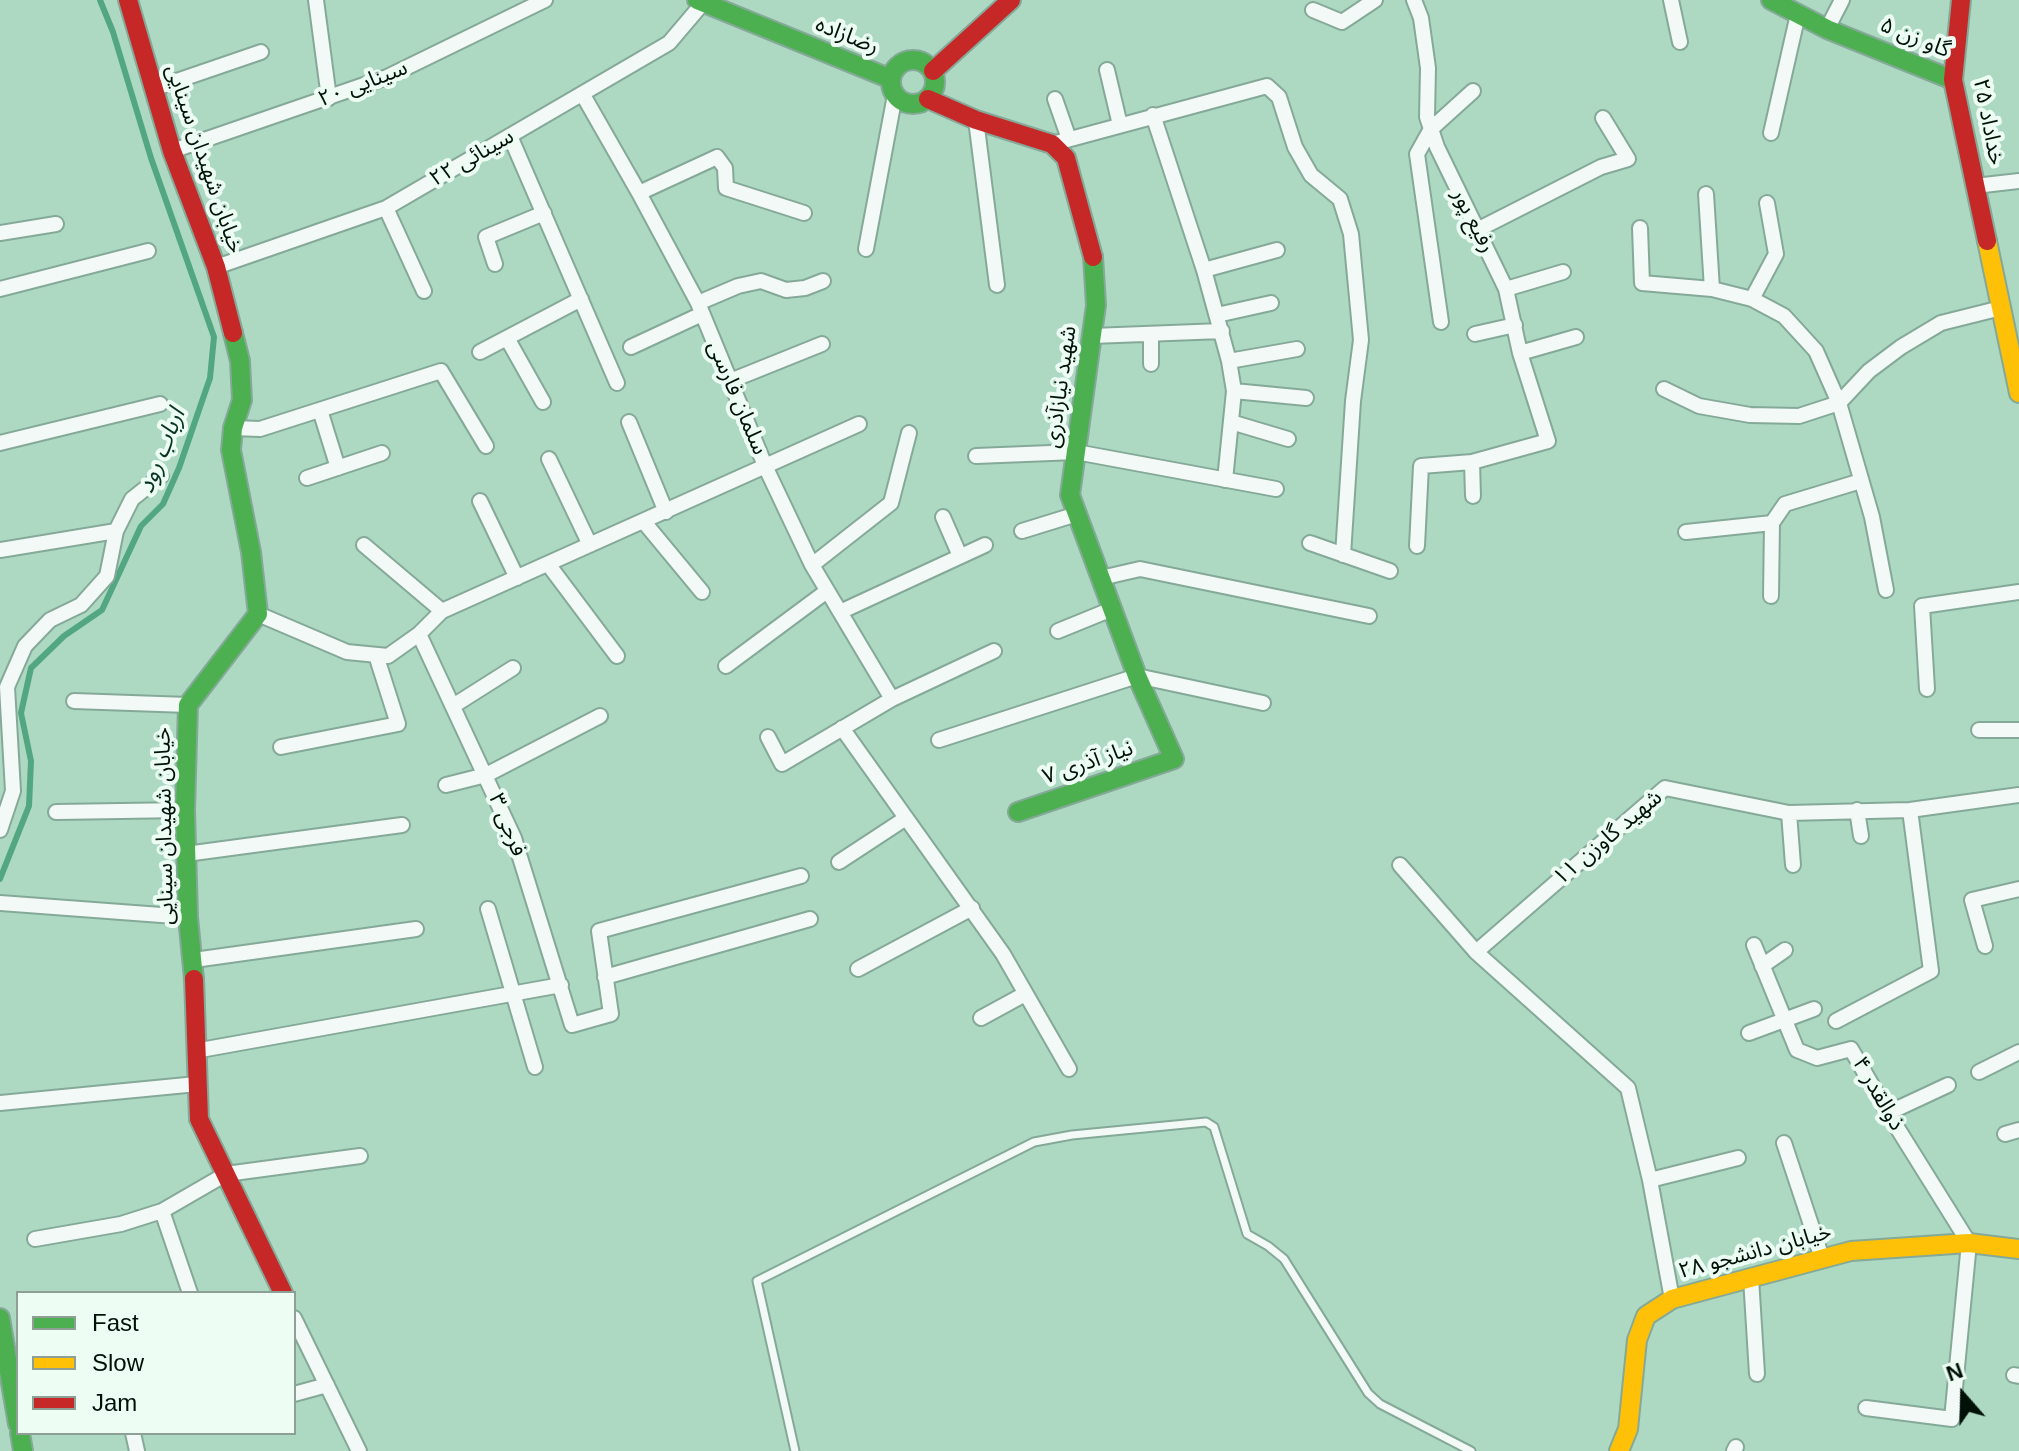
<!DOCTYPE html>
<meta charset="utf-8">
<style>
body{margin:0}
#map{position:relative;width:2019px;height:1451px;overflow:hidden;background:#add9c3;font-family:Helvetica,sans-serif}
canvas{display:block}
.legend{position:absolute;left:16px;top:1291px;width:280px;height:144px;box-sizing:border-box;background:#edfdf4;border:2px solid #8e9f95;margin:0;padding:10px 14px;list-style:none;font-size:24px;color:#001207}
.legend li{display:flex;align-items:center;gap:16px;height:40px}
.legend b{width:40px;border:2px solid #8e9f95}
.north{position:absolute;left:1923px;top:1355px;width:80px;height:80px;-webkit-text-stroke:6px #edfdf4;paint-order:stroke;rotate:340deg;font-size:22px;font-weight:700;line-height:32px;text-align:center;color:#001207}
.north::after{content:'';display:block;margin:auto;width:28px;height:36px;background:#001207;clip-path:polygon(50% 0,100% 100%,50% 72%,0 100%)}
</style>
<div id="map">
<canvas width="2019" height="1451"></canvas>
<ul class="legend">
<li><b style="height:10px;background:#4caf50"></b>Fast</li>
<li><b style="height:10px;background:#ffc107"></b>Slow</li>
<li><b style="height:10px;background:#c62828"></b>Jam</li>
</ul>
<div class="north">N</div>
</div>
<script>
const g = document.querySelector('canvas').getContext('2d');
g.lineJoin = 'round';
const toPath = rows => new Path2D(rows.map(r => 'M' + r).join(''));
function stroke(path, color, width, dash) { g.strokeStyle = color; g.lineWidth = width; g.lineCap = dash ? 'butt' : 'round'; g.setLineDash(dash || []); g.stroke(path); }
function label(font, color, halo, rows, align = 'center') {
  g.font = font + ' Helvetica,"Noto Sans Arabic",sans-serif'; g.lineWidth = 8; g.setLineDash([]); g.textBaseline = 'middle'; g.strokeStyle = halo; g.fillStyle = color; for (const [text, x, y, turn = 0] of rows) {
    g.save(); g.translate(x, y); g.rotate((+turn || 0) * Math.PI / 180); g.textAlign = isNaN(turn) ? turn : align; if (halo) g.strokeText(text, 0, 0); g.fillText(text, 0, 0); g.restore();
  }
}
stroke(toPath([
 [0,879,29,806,31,761,21,713,31,668,64,636,102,610,141,526,163,504,179,468,210,378,214,337,151,158,113,32,100,0]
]), '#52a782', 6);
const lane = toPath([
 [795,1451,757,1281,1034,1142,1072,1135,1206,1122,1214,1127,1247,1234,1268,1246,1284,1259,1368,1393,1380,1404,1471,1451]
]);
const street = toPath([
 [316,0,329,98],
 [1414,0,1421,18,1428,68,1427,117,1437,147,1506,289,1520,353,1548,441,1472,462,1421,466,1417,546],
 [1671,0,1680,42],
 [1313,10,1342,22,1375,0],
 [1827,29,1842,0],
 [1107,70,1120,125],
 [153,89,261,52],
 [583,95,639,193,698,303,766,468,812,565,892,699],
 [1055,99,1069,139],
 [1153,115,1204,270,1229,361,1234,391,1225,480],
 [976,120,997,285],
 [1771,133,1798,14],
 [510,136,617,383],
 [1052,144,1267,86,1279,97,1295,147,1311,175,1340,199,1351,234,1361,340,1353,401,1343,555],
 [172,151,387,77,545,0],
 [1975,186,2019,181],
 [639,193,717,157,725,168,726,188,804,213],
 [1706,194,1712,289],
 [386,208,424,291],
 [1640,228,1642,283,1712,289,1752,299,1784,316,1816,351,1839,403,1872,517,1886,590],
 [1479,229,1601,167,1628,159,1603,118],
 [0,233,56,224],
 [866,249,895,95],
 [495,264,486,237,544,213],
 [216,267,386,208,669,43,703,3],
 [1204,270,1277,250],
 [0,289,148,251],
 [1506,289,1563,272],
 [1752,299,1776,254,1767,203],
 [698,303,738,286,761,281,786,290,805,288,823,281],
 [1217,315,1271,303],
 [1441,322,1417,154,1431,129,1473,91],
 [1475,334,1515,325],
 [1092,336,1222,331],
 [507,338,543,402],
 [631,347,702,314],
 [480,352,581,299],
 [1520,353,1576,337],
 [1229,361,1297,349],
 [1151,364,1151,334],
 [730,381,822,344],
 [1664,389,1699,406,1750,415,1799,416,1839,403,1869,371,1901,347,1941,323,2001,308],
 [1234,391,1306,398],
 [320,410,338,468],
 [629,422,666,512],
 [1231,422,1288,439],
 [233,428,260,429,441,371,486,446],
 [0,443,160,404],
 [976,456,1076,452,1276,489],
 [549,459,590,545],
 [1472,462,1473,496],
 [307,478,382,453],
 [480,501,517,578],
 [943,517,960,556],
 [644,522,702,592],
 [1022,531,1077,514],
 [1686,532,1772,523],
 [1310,543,1390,571],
 [364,545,442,611],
 [0,550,116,531],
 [548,564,617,656],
 [812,565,891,503,909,433],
 [1101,578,1140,569,1369,616],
 [1771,596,1772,523,1785,504,1861,481],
 [840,612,985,545],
 [258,614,347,652,388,656,419,634,442,611,859,424],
 [1058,631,1112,609],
 [419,634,514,838,572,1025,611,1014,599,931,801,876],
 [726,666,827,591],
 [1927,689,1922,606,2019,592],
 [74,701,188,705],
 [453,706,513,668],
 [842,728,1003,954,1069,1069],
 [1979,730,2019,730],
 [768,737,782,764,892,699,994,651],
 [939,740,1137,676,1263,703],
 [281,747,398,724,376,655],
 [446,785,486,775,600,716],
 [1857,810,1861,836],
 [56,812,185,810],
 [1789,813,1793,865],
 [0,830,13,791,7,687,25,646,50,620,81,605,107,576,116,531,132,499,161,476],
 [186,854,402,825],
 [839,862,906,818],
 [1400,865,1476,952,1665,788,1789,813,1910,810,2019,795],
 [0,903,188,917],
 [488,909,535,1067],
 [1754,945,1797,1050,1817,1058,1851,1049,1888,1113,1969,1243,1952,1419,1866,1408],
 [1985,946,1972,900,2019,889],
 [1476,952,1628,1088,1650,1180,1672,1299],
 [194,960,416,929],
 [1762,966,1785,950],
 [858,969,972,908],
 [605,977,810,919],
 [981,1018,1025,994],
 [1836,1021,1931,971,1910,810],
 [1749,1033,1814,1009],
 [195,1051,561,985],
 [1979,1072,2019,1052],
 [0,1103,197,1084],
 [1888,1113,1948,1085],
 [2005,1134,2019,1130],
 [1784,1143,1822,1258],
 [1650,1180,1738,1158],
 [162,1211,190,1293],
 [35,1239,121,1224,162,1211,226,1174,360,1156],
 [1751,1278,1757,1374],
 [294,1318,359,1451],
 [2014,1375,2019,1376],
 [294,1394,327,1385],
 [133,1433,137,1451],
 [1734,1451,1736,1447]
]);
const fast = toPath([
 [697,0,891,79],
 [1771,0,1827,29,1953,80],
 '891 82a22 22 0 1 1 44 0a22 22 0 1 1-44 0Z',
 [1018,812,1174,759,1137,676,1070,495,1096,305,1093,257],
 [194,979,188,917,185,810,188,705,258,614,251,552,231,450,233,428,242,400,240,361,233,333],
 [0,1318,18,1424],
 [20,1433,23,1451]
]);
const slow = toPath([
 [1987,241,2019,393],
 [1619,1451,1628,1429,1637,1340,1646,1316,1672,1299,1851,1251,1969,1243,2019,1249]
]);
const jam = toPath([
 [128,0,172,151,216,267,233,333],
 [1961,0,1953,80,1987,241],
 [933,71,1011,0],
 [928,99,976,120,1052,144,1066,158,1093,257],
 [194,979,199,1119,283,1293]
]);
stroke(lane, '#85a998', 11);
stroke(street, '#85a998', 18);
stroke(fast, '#85a998', 22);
stroke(slow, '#85a998', 22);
stroke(jam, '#85a998', 22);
stroke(lane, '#f3f9f6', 7);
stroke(street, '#f3f9f6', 14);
stroke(fast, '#4caf50', 18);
stroke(slow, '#ffc107', 18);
stroke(jam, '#c62828', 18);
label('22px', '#001207', '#edfdf4', [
 ["رضازاده",847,36,22],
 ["گاو زن ۵",1915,38,22],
 ["سینایی ۲۰",363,84,-21],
 ["خداداد ۲۵",1988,122,79],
 ["سینائی ۲۲",472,158,-30],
 ["خیابان شهیدان سینایی",204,159,71],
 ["رفیع پور",1473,221,63],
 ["شهید نیازآذری",1061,387,-82],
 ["سلمان فارسی",737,398,67],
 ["نیاز آذری ۷",1088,763,-19],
 ["فرجی ۳",507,825,68],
 ["خیابان شهیدان سینایی",165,826,-91],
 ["شهید گاوزن ۱۱",1608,838,-40],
 ["ذوالقدر ۴",1878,1094,60],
 ["خیابان دانشجو ۲۸",1755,1252,-15]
]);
label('italic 24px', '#073321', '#edfdf4', [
 ["ارباب رود",162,451,-68]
]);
</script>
